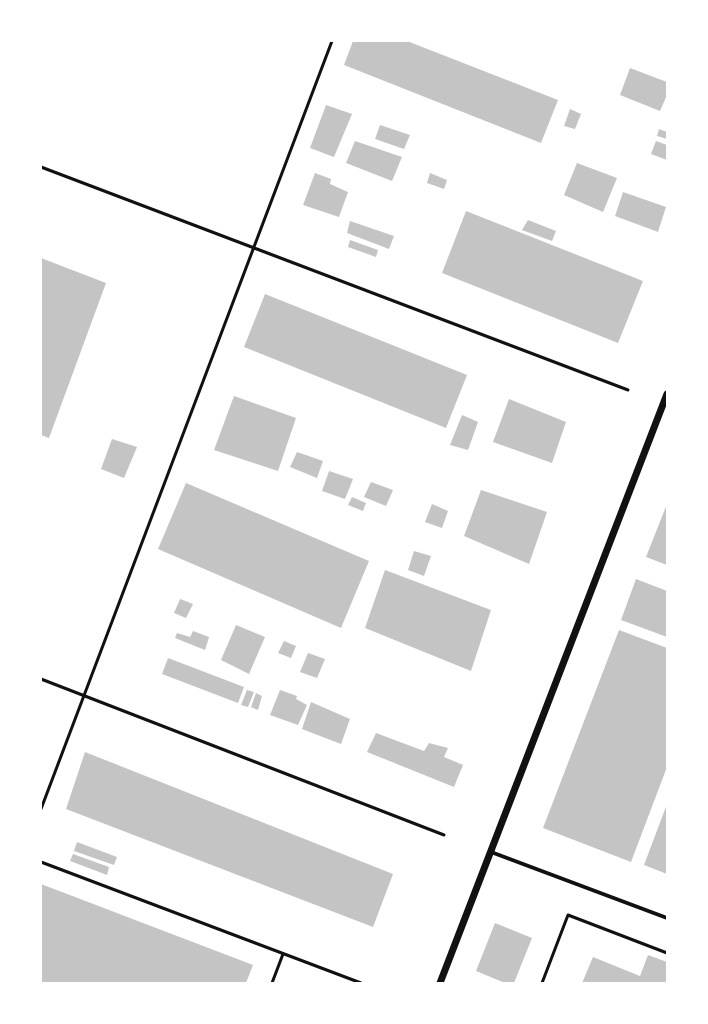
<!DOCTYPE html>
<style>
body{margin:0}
#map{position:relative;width:708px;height:1024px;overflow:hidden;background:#fff;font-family:"Open Sans",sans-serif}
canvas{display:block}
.frame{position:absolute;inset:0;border:42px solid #fff;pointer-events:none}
</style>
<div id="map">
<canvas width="708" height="1024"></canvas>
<div class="frame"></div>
</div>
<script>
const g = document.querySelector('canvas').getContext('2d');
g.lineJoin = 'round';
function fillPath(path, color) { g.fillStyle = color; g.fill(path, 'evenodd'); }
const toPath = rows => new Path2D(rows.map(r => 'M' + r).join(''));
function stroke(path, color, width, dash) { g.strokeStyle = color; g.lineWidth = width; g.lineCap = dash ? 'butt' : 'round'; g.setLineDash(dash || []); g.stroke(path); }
fillPath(toPath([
 [353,41,407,41,558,100,541,143,344,65],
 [630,68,667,82,667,95,660,111,620,95],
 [326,105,352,114,334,157,310,148],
 [570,109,581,114,575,129,564,126],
 [380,125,410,135,404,149,375,139],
 [659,129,667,132,667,139,657,136],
 [355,141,402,157,392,181,346,163],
 [656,141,667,145,667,160,651,154],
 [577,163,617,178,603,212,564,195],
 [315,173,331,179,330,184,348,192,339,217,303,205],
 [430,173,447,180,444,189,427,183],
 [623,192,666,207,658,232,615,216],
 [466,211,643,281,618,343,442,273],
 [528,220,556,231,552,241,522,230],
 [350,221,394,236,389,249,347,233],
 [350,240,378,250,376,257,348,247],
 [41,258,106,283,49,438,41,435],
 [265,294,467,375,446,428,244,347],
 [234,396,296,418,278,471,214,450],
 [509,399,566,422,552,463,493,442],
 [462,415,478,422,468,450,450,445],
 [112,439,137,447,124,478,101,469],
 [297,452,323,461,317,478,290,467],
 [329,471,353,479,345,499,322,491],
 [371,482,393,490,386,506,364,497],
 [186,483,369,561,341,628,158,549],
 [481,490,547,512,529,564,464,536],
 [352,497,366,503,363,511,348,505],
 [432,504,448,511,442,528,425,522],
 [667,504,667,565,646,557],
 [414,551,431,556,424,576,408,570],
 [385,570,491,610,471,671,365,628],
 [636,579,667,591,667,637,621,620],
 [180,599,193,604,186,618,174,613],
 [236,625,265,637,249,674,221,660],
 [619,630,667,648,667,767,631,862,543,828],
 [193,631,209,637,205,650,175,638,177,633,190,637],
 [284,641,296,646,291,658,278,653],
 [308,653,325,659,317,678,300,672],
 [168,658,244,687,238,703,162,674],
 [247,690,254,692,248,707,241,705],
 [280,690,297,696,296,699,307,705,298,725,270,715],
 [256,693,262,696,258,710,251,707],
 [311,702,350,719,341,744,302,729],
 [376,733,424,751,429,743,448,748,444,757,463,765,454,787,367,752],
 [85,752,393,874,373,927,66,809],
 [667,804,667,874,644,865],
 [77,842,117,857,114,865,74,851],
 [73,854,109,867,107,875,70,861],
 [41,884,253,965,246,983,41,983],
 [495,923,532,938,514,983,505,983,476,971],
 [648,955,667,962,667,983,582,983,593,957,640,976]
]), '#c4c4c4');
stroke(toPath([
 [41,167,628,390],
 [41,679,444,835],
 [41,809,332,41],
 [41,862,361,983],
 [272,983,283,954],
 [542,983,568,915,667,953]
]), '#111', 3);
stroke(toPath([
 [491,852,667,918]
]), '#111', 4);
stroke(toPath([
 [440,983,667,394]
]), '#111', 7);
</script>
